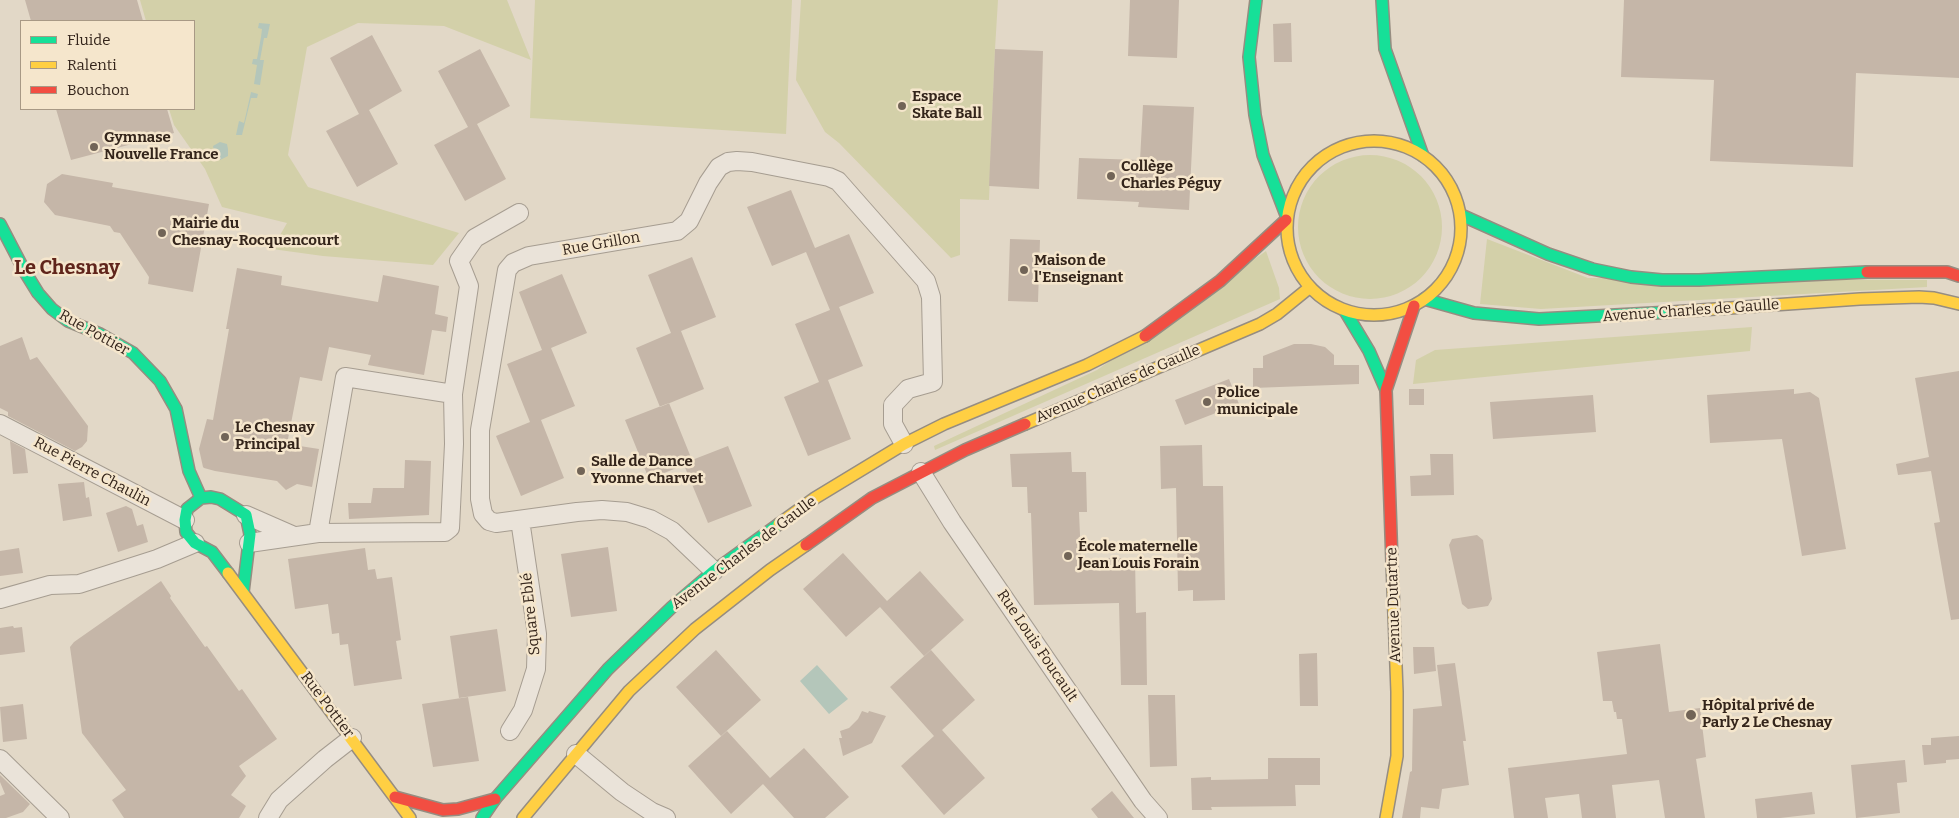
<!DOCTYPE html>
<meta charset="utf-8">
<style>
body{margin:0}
#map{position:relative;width:1959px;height:818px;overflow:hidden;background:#e2d8c7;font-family:Bitter,serif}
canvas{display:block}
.legend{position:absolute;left:20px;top:20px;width:175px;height:90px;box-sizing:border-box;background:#f5e6cc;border:1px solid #a89985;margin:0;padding:6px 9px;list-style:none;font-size:15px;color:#34251b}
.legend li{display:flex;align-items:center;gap:10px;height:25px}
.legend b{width:25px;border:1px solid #a89985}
</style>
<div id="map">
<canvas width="1959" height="818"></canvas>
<ul class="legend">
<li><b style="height:6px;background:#16e098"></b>Fluide</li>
<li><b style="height:6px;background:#ffcf43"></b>Ralenti</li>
<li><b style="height:6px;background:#f24e42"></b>Bouchon</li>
</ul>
</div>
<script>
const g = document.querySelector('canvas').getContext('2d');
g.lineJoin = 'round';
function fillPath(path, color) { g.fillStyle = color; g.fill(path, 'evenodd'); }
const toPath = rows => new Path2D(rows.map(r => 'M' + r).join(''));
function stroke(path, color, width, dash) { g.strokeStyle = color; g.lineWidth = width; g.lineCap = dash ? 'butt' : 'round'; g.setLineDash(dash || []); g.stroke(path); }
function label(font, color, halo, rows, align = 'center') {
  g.font = font + ' Bitter,serif'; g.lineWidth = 5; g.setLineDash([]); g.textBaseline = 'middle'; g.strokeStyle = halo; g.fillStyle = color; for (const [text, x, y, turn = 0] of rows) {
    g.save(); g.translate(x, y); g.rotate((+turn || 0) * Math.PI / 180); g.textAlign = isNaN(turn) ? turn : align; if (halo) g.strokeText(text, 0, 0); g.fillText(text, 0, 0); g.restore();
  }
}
fillPath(toPath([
 [140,0,507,0,531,60,444,26,358,23,307,47,288,155,308,187,459,233,433,265,323,256,272,249,287,223,222,207,205,169,174,125,169,109,194,109,194,21,146,21],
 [535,0,792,0,786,134,530,118],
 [801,0,998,0,995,49,989,200,960,199,960,255,951,258,839,143,825,132,796,80],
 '1298 227a72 72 0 1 1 144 0a72 72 0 1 1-144 0Z',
 [1487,239,1588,278,1927,280,1927,287,1541,309,1480,304],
 [1266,251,1279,288,1280,299,935,450,934,446,1097,370],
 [1752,327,1750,351,1413,384,1416,360,1435,350]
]), '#d3d0a9');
fillPath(toPath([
 [259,23,270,24,267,38,264,38,260,60,264,60,260,85,254,84,257,65,252,64,253,59,257,59,261,37,262,29,258,28],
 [251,92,258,94,257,98,251,98,242,135,236,135,239,121,244,123],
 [220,142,227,144,228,149,228,156,220,160,215,157,212,153,214,151,213,146],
 [817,665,848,699,829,714,800,681]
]), '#b4c6ba');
fillPath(toPath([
 [25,0,137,0,143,21,31,21],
 [1130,0,1179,0,1177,58,1128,56],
 [1624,0,1959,0,1959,78,1856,73,1853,167,1710,161,1714,80,1621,77],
 [1291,23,1292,62,1274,62,1273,24],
 [372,35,402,91,369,110,398,164,357,187,326,131,359,114,330,58],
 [480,49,510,106,477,124,506,179,465,201,434,145,468,127,438,71],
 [995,49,1043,51,1039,189,989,186],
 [1143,105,1194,107,1189,210,1138,207,1139,202,1077,199,1079,158,1140,160],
 [56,109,167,109,174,133,71,160],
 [62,174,113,183,112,187,209,204,193,292,148,284,149,277,120,233,114,232,110,226,55,215,44,202,47,184],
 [791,190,815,248,849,234,874,293,839,307,863,366,828,380,851,439,808,456,784,397,819,382,795,324,830,310,806,252,772,266,747,207],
 [1010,239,1040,240,1038,302,1008,301],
 [692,257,716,317,681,331,704,389,660,407,636,348,671,333,648,275],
 [237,268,282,276,281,285,378,302,383,275,439,286,435,314,448,317,446,332,432,330,424,375,368,365,371,355,329,347,322,381,300,377,287,444,319,449,312,487,297,484,286,490,277,481,215,471,204,468,203,467,199,449,207,419,213,420,229,329,226,329],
 [562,274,587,333,551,348,575,406,541,420,564,478,521,496,496,436,530,422,507,364,542,350,519,292],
 [22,337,30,360,37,357,88,426,87,441,82,447,75,451,8,416,8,412,0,408,0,346],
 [1294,344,1311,344,1325,347,1334,355,1334,365,1359,365,1359,384,1253,388,1253,368,1263,368,1263,356],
 [1959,371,1959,619,1951,620,1934,523,1940,522,1931,471,1898,475,1896,464,1929,457,1915,378],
 [1229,379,1239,404,1185,425,1175,400],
 [1409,389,1424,389,1424,405,1409,405],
 [1794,389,1794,394,1810,392,1819,398,1846,549,1802,556,1782,439,1710,443,1707,395],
 [1593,395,1596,432,1493,439,1490,402],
 [669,403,692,460,728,446,752,506,708,523,684,465,649,479,625,420],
 [10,441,25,449,28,473,13,474],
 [1202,445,1203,486,1223,486,1225,600,1193,601,1193,590,1178,591,1176,488,1161,489,1160,446],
 [1071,452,1072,472,1086,472,1087,512,1079,512,1081,558,1135,558,1136,613,1146,612,1147,685,1121,685,1119,603,1034,605,1031,513,1028,513,1027,487,1012,487,1010,454],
 [1430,454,1453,454,1454,495,1411,496,1410,476,1431,475],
 [405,460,431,461,429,515,349,519,348,503,371,503,373,488,404,488],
 [84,482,86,498,89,497,92,516,63,521,58,484],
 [126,506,132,509,137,526,143,524,148,542,118,552,106,513],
 [1477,535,1483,540,1492,599,1488,606,1468,609,1462,604,1449,545,1452,539],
 [608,547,617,611,571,617,561,554],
 [19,548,23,573,0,576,0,551],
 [365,548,368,570,375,569,377,579,392,577,401,640,396,641,402,679,354,686,348,644,340,645,339,633,332,634,328,604,295,609,288,559],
 [843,553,887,601,920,571,964,620,924,656,880,607,846,637,803,589],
 [161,581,171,596,170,598,205,647,207,646,239,691,242,689,277,739,239,766,246,776,231,795,246,806,239,818,124,818,112,800,126,790,82,733,70,647,74,642],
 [13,626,14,628,22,627,25,652,0,655,0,628],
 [497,629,506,691,459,698,450,636],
 [1660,644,1669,712,1700,708,1706,757,1696,759,1705,818,1665,818,1659,780,1612,785,1616,818,1582,818,1579,794,1545,798,1548,818,1514,818,1508,768,1627,754,1622,719,1617,719,1616,712,1614,712,1612,701,1603,701,1597,652],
 [1413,647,1434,647,1436,671,1414,674],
 [716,650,761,700,721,736,676,687],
 [931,650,975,700,942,730,985,778,944,815,901,766,934,736,890,687],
 [1317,653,1318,706,1300,706,1299,654],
 [1455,663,1466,741,1463,741,1469,785,1442,789,1439,809,1421,807,1420,818,1402,818,1410,772,1412,771,1413,709,1442,706,1437,665],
 [1148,695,1175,695,1177,766,1150,767],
 [468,697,479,761,433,767,422,704],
 [23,704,27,739,3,742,0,707],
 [862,711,868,713,869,711,886,716,872,743,843,756,839,738,842,738,840,731,849,728,858,719],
 [727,731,770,778,804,748,849,797,825,818,794,818,763,784,731,814,688,766],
 [1959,736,1959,759,1946,760,1946,763,1924,765,1922,745,1931,745,1931,738],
 [1268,758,1320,758,1320,785,1295,785,1296,806,1211,807,1212,810,1192,810,1191,778,1211,777,1211,780,1268,779],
 [1905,760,1907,782,1897,783,1900,813,1856,818,1851,765],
 [0,775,30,804,23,812,6,818,0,818,0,796,5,794,0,782],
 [1112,791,1134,818,1098,818,1091,809],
 [1812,792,1815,814,1780,818,1757,818,1755,799]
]), '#c5b6a8');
const street = toPath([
 [0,424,185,520],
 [921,472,952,522,1143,801,1158,818],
 [246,515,294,536],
 [318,533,345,377,453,394],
 [249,543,318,533,445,532,450,528,454,444,453,394,469,286,459,261,475,238,519,213],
 [714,571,672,531,650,519,627,512,602,510,577,512,496,523,489,521,483,514,480,499,480,430,507,270,513,263,529,256,677,231,689,221,708,183,719,167,728,162,737,161,752,162,829,177,838,181,926,281,931,297,933,382,908,389,893,405,893,424,904,444],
 [0,599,50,585,79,584,157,559,195,543],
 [510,731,523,710,536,669,537,634,520,520],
 [576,754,622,792,652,812,666,818],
 [0,759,60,818],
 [268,818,279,800,325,759,352,738]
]);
const fast = toPath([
 [1256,0,1249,57,1255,115,1263,155,1286,215],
 [1382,0,1385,49,1423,156],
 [1461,215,1548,254,1592,269,1631,277,1662,280,1699,280,1867,272],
 [0,224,25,272,38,293,52,309,68,321,100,334,133,353,160,381,176,409,189,471,201,498],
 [1424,299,1474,313,1539,319,1672,312],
 [1345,311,1369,351,1386,390],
 [228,573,212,552,195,543,186,532,185,520,187,509,201,498,211,497,220,499,246,515,250,534,243,592],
 [482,818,495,799,608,669,672,607,714,571,779,524]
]);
const slow = toPath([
 '1287 228a87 87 0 1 1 174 0a87 87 0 1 1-174 0Z',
 [1672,312,1860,299,1919,297,1934,298,1959,304],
 [1025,424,1260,324,1277,314,1309,288],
 [779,524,815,498,904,444,944,424,1087,365,1145,336],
 [228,573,410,818],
 [523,818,629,691,695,629,770,570,806,545],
 [1386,818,1397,756,1397,692,1392,563]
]);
const jam = toPath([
 [1867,272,1947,272,1959,276],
 [1145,336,1220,281,1286,220],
 [806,545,872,498,965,450,1025,424],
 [1392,563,1386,390,1414,306],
 [395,797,443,810,458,809,495,799]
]);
stroke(street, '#a69d91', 20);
stroke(fast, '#968d81', 14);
stroke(slow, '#968d81', 14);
stroke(jam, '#968d81', 14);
stroke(street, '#eae3d9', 18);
stroke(fast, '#16e098', 11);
stroke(slow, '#ffcf43', 11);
stroke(jam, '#f24e42', 11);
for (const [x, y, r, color] of [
 [902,106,5,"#716457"],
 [94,147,5,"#716457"],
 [1111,176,5,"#716457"],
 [162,233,5,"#716457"],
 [1024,270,5,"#716457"],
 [1207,402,5,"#716457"],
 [225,437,5,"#716457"],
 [581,471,5,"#716457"],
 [1068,556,5,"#716457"],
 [1691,715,6,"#716457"]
]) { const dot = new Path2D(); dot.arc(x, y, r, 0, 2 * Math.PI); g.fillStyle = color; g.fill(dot); stroke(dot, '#f5e6cc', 2); }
label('bold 15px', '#34251b', '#f5e6cc', [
 ["Espace",912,97],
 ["Skate Ball",912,114],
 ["Gymnase",104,138],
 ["Nouvelle France",104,155],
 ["Collège",1121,167],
 ["Charles Péguy",1121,184],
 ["Mairie du",172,224],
 ["Chesnay-Rocquencourt",172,241],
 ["Maison de",1034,261],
 ["l'Enseignant",1034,278],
 ["Police",1217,393],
 ["municipale",1217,410],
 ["Le Chesnay",235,428],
 ["Principal",235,445],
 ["Salle de Dance",591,462],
 ["Yvonne Charvet",591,479],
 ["École maternelle",1078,547],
 ["Jean Louis Forain",1078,564],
 ["Hôpital privé de",1702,706],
 ["Parly 2 Le Chesnay",1702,723]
], 'left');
label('15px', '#34251b', '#f5e6cc', [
 ["Rue Grillon",601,244,-10],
 ["Avenue Charles de Gaulle",1691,311,-4],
 ["Rue Pottier",94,333,29],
 ["Avenue Charles de Gaulle",1118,384,-23],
 ["Rue Pierre Chaulin",92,472,28],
 ["Avenue Charles de Gaulle",744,553,-37],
 ["Avenue Dutartre",1394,605,-92],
 ["Square Eblé",531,614,-96],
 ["Rue Louis Foucault",1037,646,56],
 ["Rue Pottier",327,705,53]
]);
label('bold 20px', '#60251b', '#f5e6cc', [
 ["Le Chesnay",67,268]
]);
</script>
